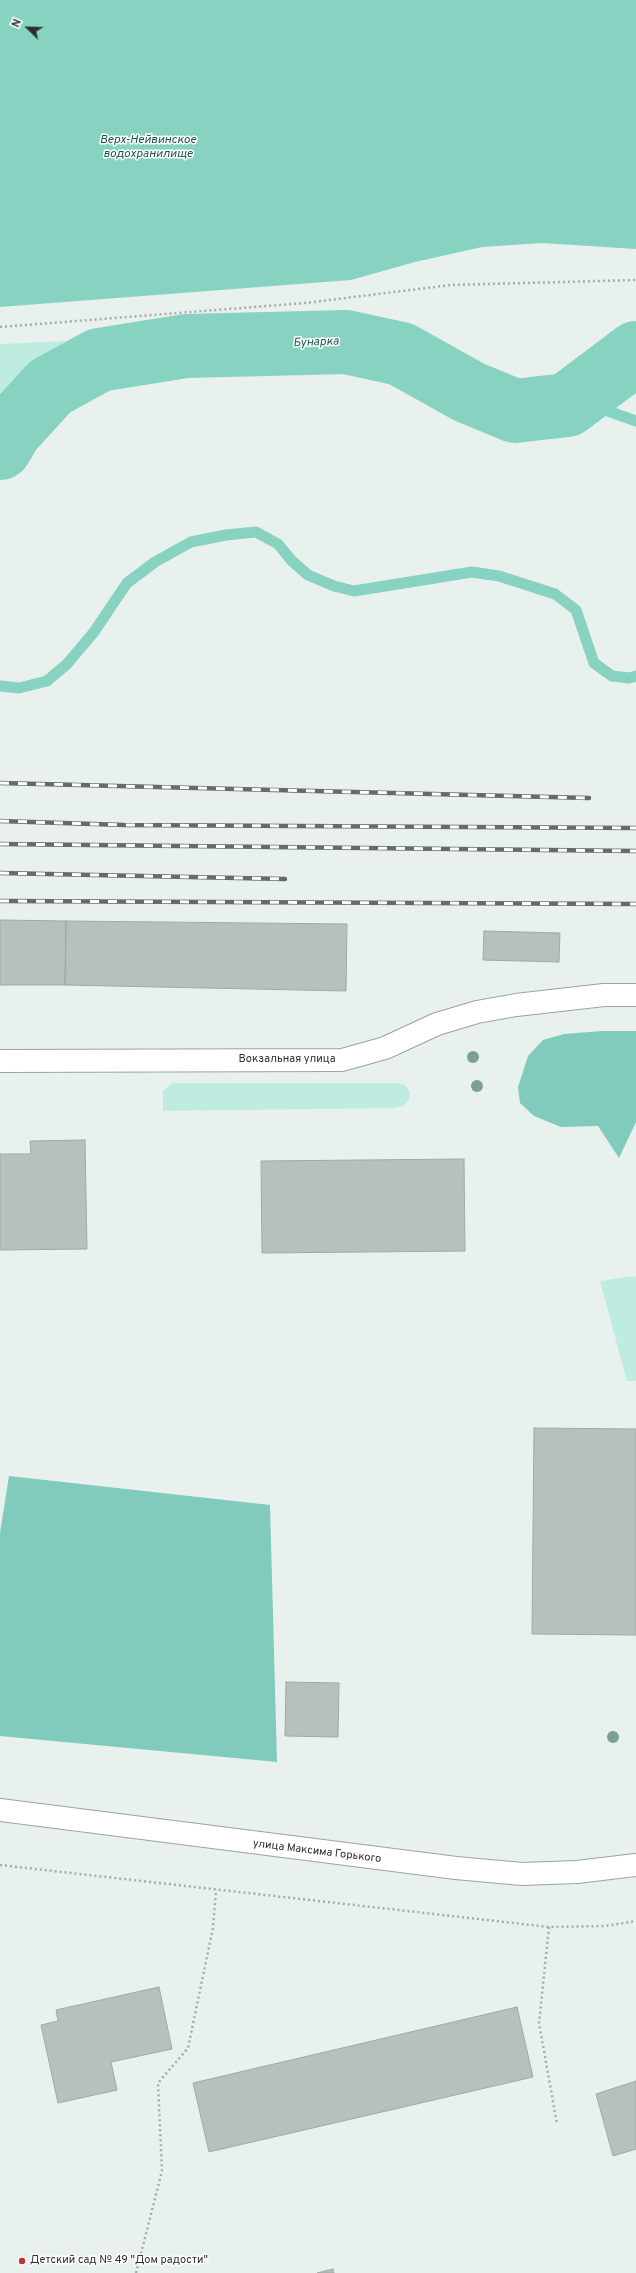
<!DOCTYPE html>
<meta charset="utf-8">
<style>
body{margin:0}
#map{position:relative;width:636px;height:2273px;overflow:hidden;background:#e9f1ef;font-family:Overpass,sans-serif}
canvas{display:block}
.north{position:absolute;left:8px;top:8px;width:40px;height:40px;-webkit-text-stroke:3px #fff;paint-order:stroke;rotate:293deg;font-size:11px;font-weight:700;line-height:16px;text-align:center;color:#2d302f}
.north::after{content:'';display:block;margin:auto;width:14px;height:18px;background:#2d302f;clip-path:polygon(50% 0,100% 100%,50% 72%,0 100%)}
</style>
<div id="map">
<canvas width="636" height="2273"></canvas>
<div class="north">N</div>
</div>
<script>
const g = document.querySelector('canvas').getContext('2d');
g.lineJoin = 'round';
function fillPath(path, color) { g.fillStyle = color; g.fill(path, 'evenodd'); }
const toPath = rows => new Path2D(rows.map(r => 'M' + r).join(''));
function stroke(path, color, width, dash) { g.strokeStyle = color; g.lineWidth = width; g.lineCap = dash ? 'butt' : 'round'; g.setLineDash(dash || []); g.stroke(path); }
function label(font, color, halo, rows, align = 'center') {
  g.font = font + ' Overpass,sans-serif'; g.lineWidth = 3; g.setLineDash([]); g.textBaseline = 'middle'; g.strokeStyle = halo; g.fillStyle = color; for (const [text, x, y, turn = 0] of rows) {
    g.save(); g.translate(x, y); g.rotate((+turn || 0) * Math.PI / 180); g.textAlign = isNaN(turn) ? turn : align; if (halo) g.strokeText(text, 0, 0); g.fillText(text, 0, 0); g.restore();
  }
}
fillPath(toPath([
 [65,341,17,390,0,413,0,344],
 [173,1083,398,1083,405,1085,410,1092,409,1100,404,1106,394,1108,163,1111,163,1091],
 [633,1276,636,1277,636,1381,627,1381,600,1281]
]), '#bfece1');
fillPath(toPath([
 [602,1031,636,1031,636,1122,619,1158,598,1126,561,1127,534,1116,520,1103,518,1087,528,1056,543,1040,564,1034],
 [9,1476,270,1505,277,1762,0,1736,0,1533]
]), '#80cbbb');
fillPath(toPath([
 [0,0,636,0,636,249,542,243,482,247,415,262,351,280,0,307]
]), '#87d2c1');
stroke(toPath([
 [567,405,591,405,636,421],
 [0,686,19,688,47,681,67,664,94,632,127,583,155,562,191,542,226,535,256,532,278,544,292,561,308,575,334,586,354,591,472,572,499,576,555,594,576,610,594,663,612,676,629,678,636,676]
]), '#87d2c1', 11);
stroke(toPath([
 [0,448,10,431,50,387,99,360,186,346,346,342,401,354,469,392,515,411,567,405,636,353]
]), '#87d2c1', 64);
const building = toPath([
 [0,920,66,921,65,985,0,985,0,920],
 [66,921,347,924,346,991,65,985,66,921],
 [484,931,560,933,559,962,483,960,484,931],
 [85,1140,87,1249,0,1250,0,1154,31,1154,30,1141,85,1140],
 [464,1159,465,1251,262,1253,261,1161,464,1159],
 [534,1428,636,1429,636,1635,532,1634,534,1428],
 [286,1682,339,1683,338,1737,285,1736,286,1682],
 [159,1987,172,2049,111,2062,117,2090,58,2103,41,2025,58,2021,56,2010,159,1987],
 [517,2007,533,2077,209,2152,193,2083,517,2007],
 [636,2081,636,2149,613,2156,596,2094,636,2081],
 [333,2269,334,2273,317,2273,333,2269]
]);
fillPath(building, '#b8c0be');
stroke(building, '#a1a8a6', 1);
const minor = toPath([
 [0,1061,342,1060,385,1048,437,1024,477,1012,516,1005,604,995,636,995],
 [0,1810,456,1868,522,1874,577,1872,636,1865]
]);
stroke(minor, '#9ba3a1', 24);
stroke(toPath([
 [0,327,305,303,451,285,636,280],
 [0,1865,549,1927,605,1926,636,1921],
 [549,1927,539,2023,557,2124],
 [136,2273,162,2171,158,2083,188,2048,213,1928,216,1890]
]), '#a5aba9', 2.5, [2, 3]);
stroke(minor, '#fff', 22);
const rail = toPath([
 [0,783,589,798],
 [0,821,124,825,636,828],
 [0,844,636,851],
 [0,873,285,879],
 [0,901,636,904]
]);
stroke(rail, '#666b69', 4.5);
stroke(rail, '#fff', 3, [9]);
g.fillStyle = '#7aa098';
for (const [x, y] of [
 [473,1057],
 [477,1086],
 [613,1737]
]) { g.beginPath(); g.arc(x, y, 6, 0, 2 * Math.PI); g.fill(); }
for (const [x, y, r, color] of [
 [22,2261,4,"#c2342b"]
]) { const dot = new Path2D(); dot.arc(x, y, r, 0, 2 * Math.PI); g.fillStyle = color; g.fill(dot); stroke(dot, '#fff', 1.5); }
label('11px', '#2d302f', '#fff', [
 ["Вокзальная улица",287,1060],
 ["улица Максима Горького",317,1852,7]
]);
label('11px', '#2d302f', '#fff', [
 ["Детский сад № 49 \"Дом радости\"",30,2261]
], 'left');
label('italic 12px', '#18564b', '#fff', [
 ["Верх-Нейвинское",148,141],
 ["водохранилище",148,155],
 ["Бунарка",316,343,-2]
]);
</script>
